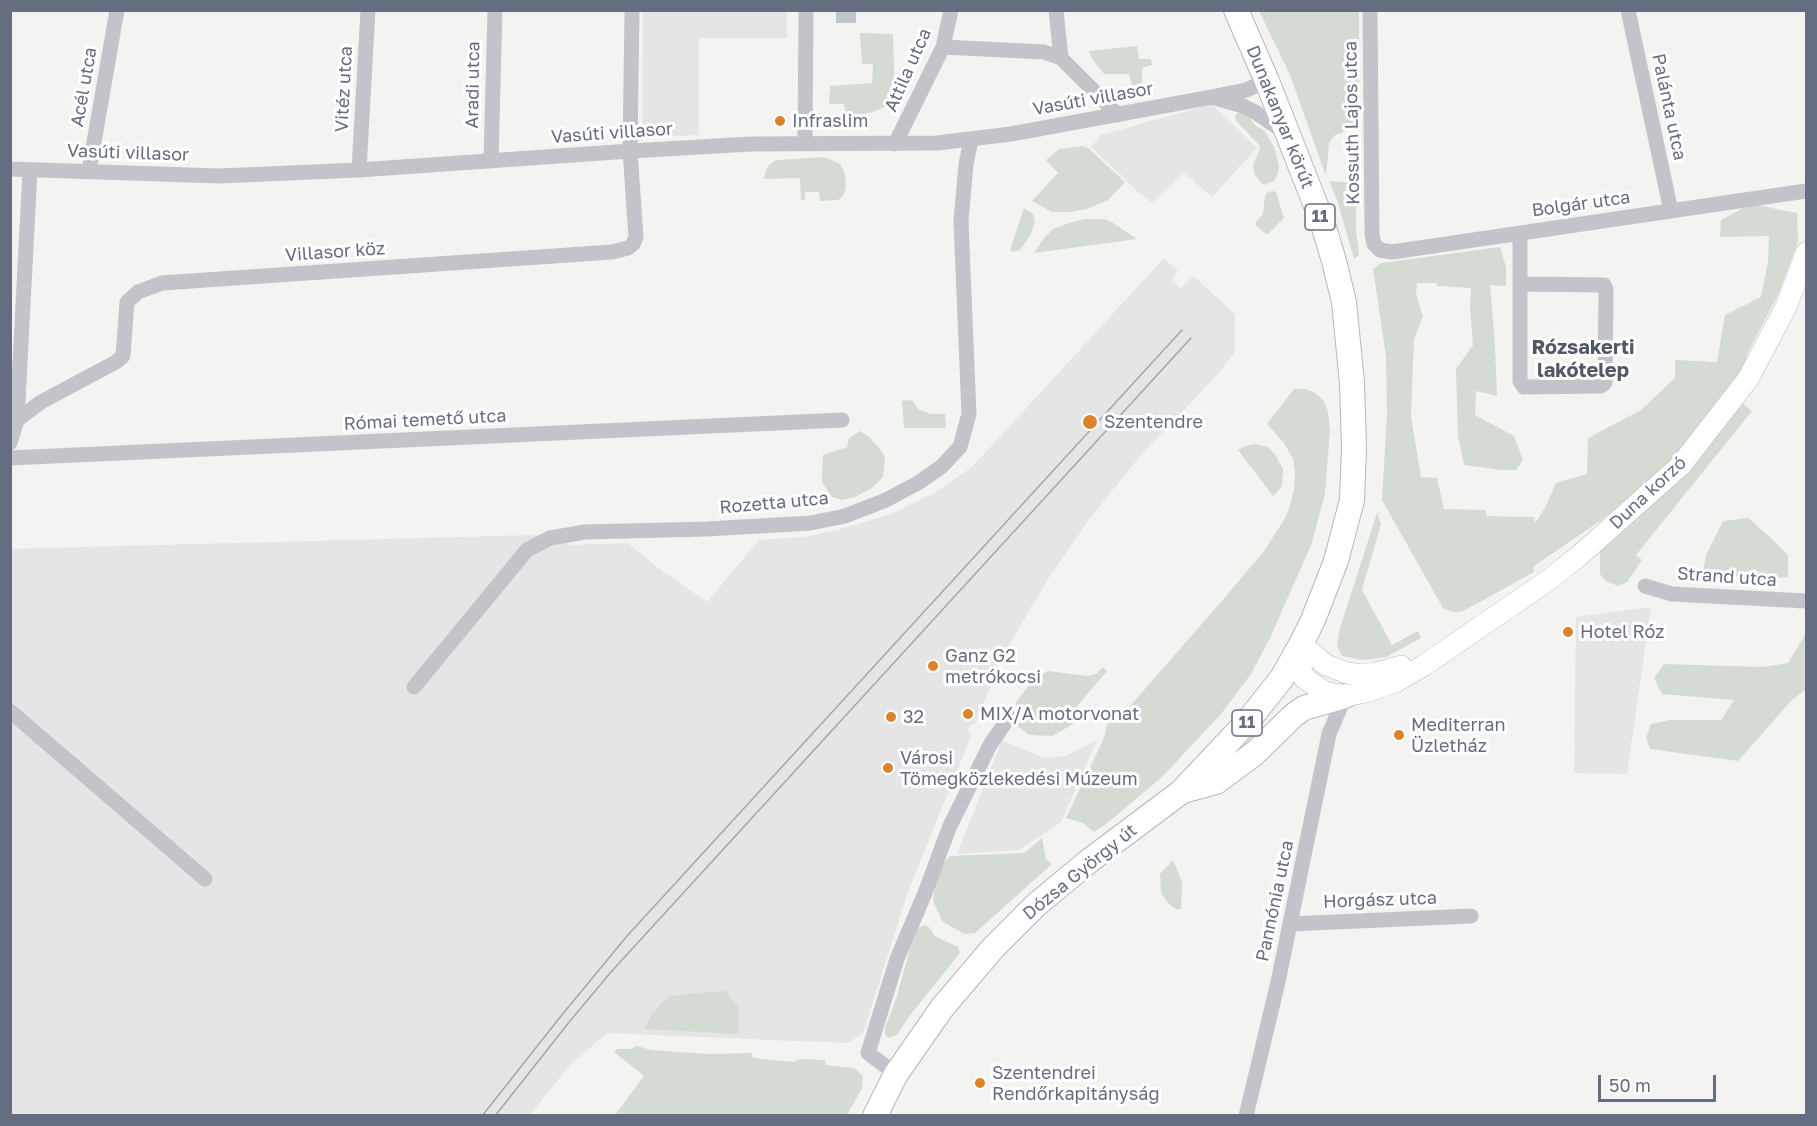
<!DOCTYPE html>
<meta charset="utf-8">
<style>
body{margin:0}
#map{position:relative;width:1817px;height:1126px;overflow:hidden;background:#f3f4f1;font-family:"Golos Text",sans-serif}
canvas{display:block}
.frame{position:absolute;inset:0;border:12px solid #656d80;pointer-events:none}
.scale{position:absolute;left:1598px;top:1075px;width:118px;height:27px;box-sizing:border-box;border:3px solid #656d80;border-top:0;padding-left:8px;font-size:18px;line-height:21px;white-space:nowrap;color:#656d80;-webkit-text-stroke:4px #fff;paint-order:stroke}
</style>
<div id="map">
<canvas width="1817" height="1126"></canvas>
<div class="frame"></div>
<div class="scale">50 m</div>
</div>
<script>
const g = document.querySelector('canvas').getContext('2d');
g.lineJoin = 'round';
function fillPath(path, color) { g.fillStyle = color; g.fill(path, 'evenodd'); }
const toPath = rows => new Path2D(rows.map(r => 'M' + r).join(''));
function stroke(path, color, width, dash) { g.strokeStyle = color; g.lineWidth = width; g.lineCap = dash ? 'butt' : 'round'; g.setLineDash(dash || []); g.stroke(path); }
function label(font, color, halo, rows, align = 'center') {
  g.font = font + ' "Golos Text",sans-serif'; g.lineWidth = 6; g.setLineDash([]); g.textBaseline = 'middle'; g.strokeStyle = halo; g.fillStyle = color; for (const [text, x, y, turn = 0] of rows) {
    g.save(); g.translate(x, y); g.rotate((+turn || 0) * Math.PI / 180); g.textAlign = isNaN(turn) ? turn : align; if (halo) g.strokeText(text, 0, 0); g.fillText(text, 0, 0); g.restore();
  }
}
fillPath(toPath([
 [643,11,787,11,787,38,699,38,699,135,642,137],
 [1212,104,1257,148,1212,197,1184,173,1152,203,1135,189,1091,147,1101,135],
 [1164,258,1178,271,1172,279,1181,288,1193,276,1235,314,1235,352,1217,375,1140,456,1090,518,1048,579,1002,657,975,725,971,724,968,731,972,734,909,889,863,1033,848,1043,607,1033,570,1065,530,1115,11,1115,10,549,538,535,573,545,628,543,658,568,707,602,759,540,804,537,841,529,891,514,934,493,972,467],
 [1651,607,1627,774,1574,773,1576,617],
 [1002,740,1044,758,1066,756,1097,740,1061,822,1019,850,957,854]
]), '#e4e5e4');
fillPath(toPath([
 [1259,11,1359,11,1359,106,1357,116,1355,124,1344,132,1335,135,1329,143,1326,176,1290,75],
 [860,33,893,34,895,102,873,112,846,118,844,104,829,104,830,86,872,83,873,64,862,64],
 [1137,46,1139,59,1151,59,1152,65,1142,68,1142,85,1132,85,1129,74,1104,74,1092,59,1089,51],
 [1241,112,1247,114,1255,125,1265,131,1274,147,1279,165,1278,173,1274,181,1263,185,1255,175,1253,165,1260,149,1258,144,1237,122,1235,117,1237,113],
 [1083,146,1088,148,1125,182,1108,200,1087,209,1070,212,1052,212,1032,201,1058,173,1046,160,1059,149],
 [825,157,840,164,845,174,846,188,843,196,838,200,820,201,819,192,805,192,805,200,801,200,800,178,764,179,766,170,769,165,776,160],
 [1329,181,1356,183,1356,230,1359,255,1354,259,1338,203],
 [1272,191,1276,192,1284,218,1268,234,1266,234,1255,225,1256,222,1263,214,1265,196,1268,192],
 [1751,204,1797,213,1798,242,1778,295,1747,354,1744,377,1668,464,1603,519,1534,566,1534,572,1480,602,1461,612,1452,612,1443,608,1382,500,1387,414,1386,356,1373,269,1381,263,1500,247,1506,267,1506,286,1490,285,1495,346,1497,396,1476,391,1475,415,1514,436,1523,460,1516,470,1502,470,1464,465,1458,436,1456,369,1473,345,1470,308,1471,288,1438,286,1436,283,1417,283,1416,293,1423,317,1414,339,1411,416,1421,477,1437,478,1444,509,1486,510,1486,516,1534,517,1535,523,1545,508,1556,483,1587,474,1588,438,1641,410,1675,378,1675,360,1717,362,1725,315,1761,297,1768,262,1769,236,1720,237,1721,220],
 [1024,208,1033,214,1035,222,1030,236,1020,250,1013,252,1010,250],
 [1086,219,1105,219,1113,223,1137,239,1034,253,1044,238,1053,229,1069,223],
 [1294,389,1306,389,1315,393,1324,401,1328,412,1330,429,1325,493,1312,543,1270,638,1251,674,1221,714,1163,776,1105,825,1094,832,1083,823,1066,818,1104,738,1107,725,1130,706,1221,602,1264,551,1287,515,1294,490,1295,472,1293,459,1284,443,1267,424],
 [912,400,918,409,930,414,945,414,946,428,904,428,902,401],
 [1743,404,1752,411,1636,555,1642,560,1627,582,1618,586,1606,581,1600,574,1600,553,1605,541,1635,520,1678,479],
 [860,431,868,436,880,449,885,458,883,477,872,488,855,497,842,500,832,497,822,482,823,455,847,447,849,438],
 [1255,444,1268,447,1275,454,1283,469,1282,486,1273,496,1238,450,1246,446],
 [1377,513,1381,524,1362,590,1392,645,1418,631,1421,638,1386,657,1363,660,1342,656,1337,646,1340,628],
 [1748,518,1770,537,1788,555,1788,577,1752,580,1703,569,1707,553,1723,521],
 [1806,633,1806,689,1791,701,1738,761,1650,749,1646,738,1651,724,1670,720,1721,720,1734,700,1662,694,1654,678,1664,664,1763,667,1788,663],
 [1103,667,1107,671,1077,706,1084,713,1070,726,1052,736,1029,735,1017,726,1016,702,1035,678,1048,671,1087,676,1096,674],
 [1042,838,1046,859,1052,864,975,933,964,934,942,921,933,901,936,877,943,864,950,856,1024,853],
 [1173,860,1182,882,1181,909,1176,909,1169,904,1161,893,1160,874],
 [924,925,929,927,935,936,958,947,960,953,911,1014,897,1035,888,1038,885,1034,885,1028,897,996,912,941,915,932,920,927],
 [725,991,739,1008,738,1034,644,1029,653,1012,669,996],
 [637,1046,651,1050,708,1054,752,1053,753,1058,794,1062,799,1059,825,1060,826,1065,854,1068,863,1076,862,1088,847,1115,615,1115,644,1076,614,1052,617,1049,631,1049]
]), '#d3dbd2');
fillPath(toPath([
 [836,11,856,11,856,23,836,23]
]), '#bfc5cd');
const secondary = toPath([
 [1301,644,1301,669,1304,678,1325,692,1345,696,1366,692,1397,681,1423,666,1550,579,1580,555,1681,465,1748,379,1786,307,1806,253],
 [1301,644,1326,665,1347,673,1363,675,1376,673,1401,666]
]);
const primary = toPath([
 [1183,791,1216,782,1255,753,1294,715,1304,708,1345,696],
 [875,1116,896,1074,942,1008,993,948,1036,905,1089,861,1181,792,1248,721,1282,678,1301,644,1313,620,1336,561,1352,500,1354,448,1352,383,1344,302,1334,261,1322,221,1267,81,1236,10]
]);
stroke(secondary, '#b7b9bf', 22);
stroke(primary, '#b6b7bc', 26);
stroke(toPath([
 [1056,10,1061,58,1118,115],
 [1370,10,1372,234,1374,244,1380,250,1392,252,1806,191],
 [1628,10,1671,211],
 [943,47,1044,52,1061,58],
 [1215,98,1243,106,1255,112,1286,133],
 [805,143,806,10],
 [895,144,943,47,951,10],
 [491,161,495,10],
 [10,169,219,176,359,170,630,151,751,144,937,143,1011,134,1212,97,1246,90,1267,81],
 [359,170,368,10],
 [89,171,117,10],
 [1520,284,1604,285,1606,289,1605,383,1601,386,1524,387,1520,381,1520,233],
 [17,420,41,402,116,362,123,356,127,302,138,292,162,283,612,252,628,248,633,244,636,237,630,151,632,10],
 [10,443,17,420,30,170],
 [10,458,842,420],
 [1645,586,1672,594,1806,601],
 [414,687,527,550,550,538,585,532,707,529,811,523,845,516,886,500,918,483,941,467,960,447,969,414,961,221,966,164,971,140],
 [10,711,205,879],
 [1290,924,1471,916],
 [896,1074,868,1053,897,959,925,893,949,828,990,745,1009,717],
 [1246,1116,1278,982,1329,734,1345,696]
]), '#c3c4c9', 15);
stroke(secondary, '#fff', 21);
stroke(primary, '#fff', 24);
stroke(toPath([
 [482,1116,561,1016,627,936,1182,330],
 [495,1116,570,1021,611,972,1191,338]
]), '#a3a6ad', 1.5);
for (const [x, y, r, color] of [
 [780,121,6,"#db832a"],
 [1090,422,8,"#db832a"],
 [1568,632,6,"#db832a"],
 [933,666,6,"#db832a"],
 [968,714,6,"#db832a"],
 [891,717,6,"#db832a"],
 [1399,735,6,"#db832a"],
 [888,768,6,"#db832a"],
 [980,1083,6,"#db832a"]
]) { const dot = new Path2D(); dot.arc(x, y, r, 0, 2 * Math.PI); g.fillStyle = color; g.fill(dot); stroke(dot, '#fff', 2); }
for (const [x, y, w] of [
 [1320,217,30],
 [1247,723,30]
]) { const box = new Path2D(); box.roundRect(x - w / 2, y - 13, w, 26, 4.5); g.fillStyle = '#fff'; g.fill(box); stroke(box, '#656d80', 1.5); }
label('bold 16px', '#656d80', null, [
 ["11",1320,217],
 ["11",1247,723]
]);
label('18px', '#656d80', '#fff', [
 ["Attila utca",908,70,-66],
 ["Aradi utca",473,85,-89],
 ["Acél utca",84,87,-80],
 ["Vitéz utca",344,89,-87],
 ["Vasúti villasor",1093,99,-10],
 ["Palánta utca",1669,107,78],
 ["Dunakanyar körút",1280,117,68],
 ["Kossuth Lajos utca",1352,123,-91],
 ["Vasúti villasor",612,133,-4],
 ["Vasúti villasor",128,153,2],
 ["Bolgár utca",1581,204,-8],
 ["Villasor köz",335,252,-4],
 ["Római temető utca",425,420,-3],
 ["Duna korzó",1648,493,-43],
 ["Rozetta utca",774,503,-5],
 ["Strand utca",1727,577,4],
 ["Dózsa György út",1080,872,-39],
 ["Horgász utca",1380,900,-2],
 ["Pannónia utca",1275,901,-78]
]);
label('18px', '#656d80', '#fff', [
 ["Infraslim",792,121],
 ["Szentendre",1104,422],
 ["Hotel Róz",1580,632],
 ["Ganz G2",945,656],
 ["metrókocsi",945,677],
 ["MIX/A motorvonat",980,714],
 ["32",903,717],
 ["Mediterran",1411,725],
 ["Üzletház",1411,746],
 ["Városi",900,758],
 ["Tömegközlekedési Múzeum",900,779],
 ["Szentendrei",992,1073],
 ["Rendőrkapitányság",992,1094]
], 'left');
label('bold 20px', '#525866', '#fff', [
 ["Rózsakerti",1583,348],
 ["lakótelep",1583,371]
]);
</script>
